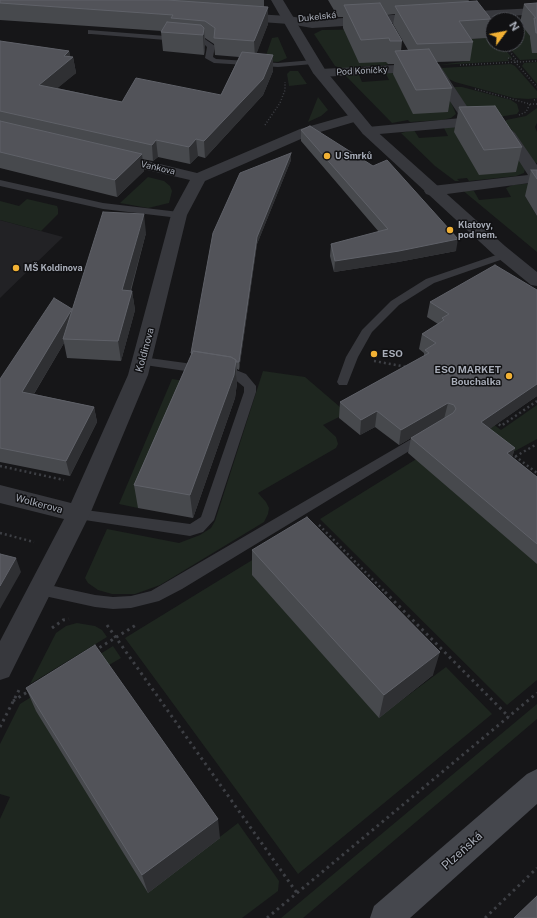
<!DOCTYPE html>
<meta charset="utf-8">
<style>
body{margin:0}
#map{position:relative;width:537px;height:918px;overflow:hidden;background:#161618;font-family:"Public Sans",sans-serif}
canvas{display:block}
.north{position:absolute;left:485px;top:12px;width:40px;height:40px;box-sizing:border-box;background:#111113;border:1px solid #4d4f55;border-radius:50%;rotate:58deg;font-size:11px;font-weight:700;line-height:16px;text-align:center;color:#a8adb8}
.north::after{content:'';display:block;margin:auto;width:14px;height:18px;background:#f2b134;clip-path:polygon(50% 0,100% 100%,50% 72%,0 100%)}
</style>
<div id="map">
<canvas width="537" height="918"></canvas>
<div class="north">N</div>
</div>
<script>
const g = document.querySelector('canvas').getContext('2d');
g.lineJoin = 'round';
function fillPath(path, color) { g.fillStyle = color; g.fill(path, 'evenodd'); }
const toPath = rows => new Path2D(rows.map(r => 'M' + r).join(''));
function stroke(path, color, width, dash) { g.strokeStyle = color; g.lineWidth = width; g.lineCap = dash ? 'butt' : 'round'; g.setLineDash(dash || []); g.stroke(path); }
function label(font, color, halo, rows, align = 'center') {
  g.font = font + ' "Public Sans",sans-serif'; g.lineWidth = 3; g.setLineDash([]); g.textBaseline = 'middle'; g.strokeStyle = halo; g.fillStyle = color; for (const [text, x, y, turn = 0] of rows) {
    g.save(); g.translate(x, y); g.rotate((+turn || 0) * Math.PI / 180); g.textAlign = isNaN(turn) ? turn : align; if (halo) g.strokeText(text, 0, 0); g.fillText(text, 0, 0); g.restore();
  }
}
fillPath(toPath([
 [0,220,63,237,0,298]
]), '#222225');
fillPath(toPath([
 [537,20,537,59,520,60,506,44,517,44,517,21],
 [485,24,493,34,493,44,501,44,512,58,508,59,509,61,439,65,470,61,429,41,487,38,479,25],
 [382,29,390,61,394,63,372,68,371,66,362,66,362,68,343,69,335,66,314,34,322,30],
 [278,37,287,58,278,62,264,61,272,38],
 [537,62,537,84,522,66,524,63],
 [511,64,515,66,537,91,537,98,528,99,514,98,455,82,447,78,441,68],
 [290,71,298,71,307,84,289,86,287,74],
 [389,71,448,95,456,114,451,118,442,120,410,122,408,120,392,123,345,75,359,75,362,82,389,80,386,74],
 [454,87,462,87,511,100,517,104,519,111,517,114,498,117,469,111],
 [318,97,328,110,321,116,308,122],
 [537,108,537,123,535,127,537,132,537,163,532,162,511,129,505,123,506,120,526,116],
 [456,124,490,130,455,132,515,152,525,169,524,173,516,176,469,181,467,178,457,179,459,181,455,181,435,166,401,133,414,130,419,138,448,136,444,128],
 [148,177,164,181,170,186,172,191,169,203,148,208,120,203],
 [534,183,525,196,537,216,537,252,461,189,474,191,479,200,511,197,506,188,513,185],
 [27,199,57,206,58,209,58,214,41,231,0,220,0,201,19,206],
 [263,371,305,377,347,413,323,425,336,437,338,444,336,448,258,493,266,502,269,508,268,514,264,522,160,585,135,594,112,594,98,590,88,583,85,578,107,529,179,543,200,535,211,528,215,521],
 [172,379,191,382,138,508,119,504],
 [537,405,537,439,515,451,479,422,485,418,501,430],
 [471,425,537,564,537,680,507,705,320,519],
 [311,524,379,717,446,667,492,714,298,874,125,638],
 [77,623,95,626,102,630,107,637,30,684,56,633,66,626],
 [113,646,121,658,102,669,148,892,238,823,279,881,278,891,242,918,0,918,0,819,10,797,0,794,0,744,20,704],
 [537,704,537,719,303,918,281,918]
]), '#1e261f');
stroke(toPath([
 [504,44,518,62],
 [508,58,516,61],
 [515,62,537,87],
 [460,65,537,61],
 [475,89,530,104,537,104],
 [534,100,537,99],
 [519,115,526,112,530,104],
 [265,125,280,103,285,90,285,82]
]), '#3d3f44', 1.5, [1, 2]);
stroke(toPath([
 [374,361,407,367],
 [495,421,501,426,537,401],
 [511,453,537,473],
 [511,459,537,444],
 [0,466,64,480],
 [319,525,386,593],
 [0,533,34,542]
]), '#3d3f44', 2.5, [2, 3]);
stroke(toPath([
 [385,592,509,717],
 [107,625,297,893],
 [52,628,63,620,69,619],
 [94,651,136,625],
 [13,701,29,691],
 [0,727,19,690],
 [267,918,537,693],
 [485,918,537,868]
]), '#3d3f44', 3, [2.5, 4]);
fillPath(toPath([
 [88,30,205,39,215,46,213,57,216,59,278,63,313,60,317,62,313,64,278,67,214,63,205,58,207,47,203,43,91,34,88,34,88,30],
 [0,180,103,203,179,212,184,215,179,218,103,209,0,186,0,180],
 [505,252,510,255,509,257,434,283,399,305,372,332,358,357,347,385,339,385,337,382,346,357,362,330,391,301,426,279,505,252],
 [142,357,236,370,246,374,256,386,256,392,214,520,203,532,190,536,78,519,73,518,71,514,73,510,78,509,190,524,201,517,244,392,244,387,233,378,138,364,136,361,138,358,142,357],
 [425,431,429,433,431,436,429,439,182,589,159,601,131,608,113,609,95,607,40,595,35,593,33,589,35,585,40,583,95,595,113,597,131,596,151,591,425,431]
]), '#37383d');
fillPath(toPath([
 [537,8,537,14,456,20,450,16,456,12,537,8],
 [237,13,289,16,312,20,424,13,430,17,424,21,312,28,289,24,233,20,231,17,237,13],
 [434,63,439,64,474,117,490,118,506,125,515,133,537,165,537,182,432,196,426,194,424,191,426,188,432,186,528,175,505,139,496,131,483,125,368,135,363,134,361,131,363,128,368,127,461,118,430,71,320,77,313,73,320,69,434,63],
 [356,113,361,114,363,117,361,120,310,135,205,181,187,215,148,375,90,514,9,677,0,680,0,641,64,519,0,503,0,485,71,503,128,375,171,215,190,180,109,161,106,158,109,155,114,153,197,173,300,129,356,113]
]), '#37383d');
fillPath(toPath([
 [271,0,283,0,326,71,373,128,505,246,537,272,537,286,531,285,493,254,363,134,313,73,271,0]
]), '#37383d');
fillPath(toPath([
 [537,769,537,804,410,918,370,918,374,906,527,774,537,769]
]), '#45474d');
fillPath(toPath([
 [0,0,264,0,264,7,268,24,256,54,273,55,273,71,263,95,205,158,198,156,190,164,158,157,153,161,142,159,144,171,117,197,0,168,0,41,69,51,70,57,73,57,76,73,57,88,122,102,221,95,239,57,215,55,214,44,205,38,205,48,204,55,163,51,161,32,162,31,0,20],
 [328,0,469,0,468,2,491,19,487,38,471,39,473,42,470,61,436,62,452,88,448,112,413,114,393,74,394,64,388,64,386,62,359,63,343,28,343,17,338,17],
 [395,14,393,24,408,50,401,51,402,41,387,15],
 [537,3,537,53,532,53,530,38,530,36,520,23,524,4],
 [459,107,522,147,516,172,479,175,454,132],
 [301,130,456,251,398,262,334,272,330,256,331,244,379,232,301,141],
 [291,153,291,160,257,244,239,370,237,369,237,383,235,398,193,518,138,508,134,485,191,355,191,353],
 [531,170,537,170,537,216,525,196],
 [146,233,131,291,132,291,135,310,121,361,67,358,64,343,34,394,94,407,97,422,70,476,0,462,0,379,72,309,72,310],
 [537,290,537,396,489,429,515,448,512,457,537,477,537,564,408,453,411,438,416,435,399,445,375,427,360,435,339,418,340,402,424,356,424,353,419,349,422,334,438,324,427,317,430,302],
 [252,550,433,675,379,718,252,575],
 [26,688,220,838,148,893,36,711]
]), '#47494d');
fillPath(toPath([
 [268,7,268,24,255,58,254,41],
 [204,28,205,48,204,55,203,35],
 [69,51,71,59,73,57,76,73,42,101,39,85,64,56],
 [273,55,273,71,263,95,205,158,204,141],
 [196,139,198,156,190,164,189,147],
 [156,140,158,157,153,161,152,145],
 [291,153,291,160,257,244,239,370,239,362,257,237],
 [142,154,144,171,117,197,115,180],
 [144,214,146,233,125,310,122,290],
 [458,239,456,251,398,262,334,272,335,261],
 [132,291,135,310,121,361,118,341],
 [72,309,75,324,63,339,64,343,26,407,22,392],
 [236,360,237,383,235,398,193,518,190,495],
 [537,384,537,396,477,438,481,422],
 [448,403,444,419,399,445,401,430],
 [94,407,97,422,70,476,66,461],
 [377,411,375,427,360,435,361,420],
 [515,448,510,464,507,453],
 [16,558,21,572,0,609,0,586],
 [440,652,433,675,379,718,384,695],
 [218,819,220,838,148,893,142,875]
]), '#2f3033');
const building = toPath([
 [0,0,167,0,268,7,254,41,214,38,215,28,205,21,171,18,173,15,0,3,0,0],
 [477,1,491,19,459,21,473,42,417,44,395,6,477,1],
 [380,3,402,41,390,41,389,38,361,40,344,5,380,3],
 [537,3,537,33,536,33,534,18,536,18,524,4,537,3],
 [167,22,201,25,204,28,203,35,161,32,167,22],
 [0,41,69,51,64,56,73,57,39,85,122,102,136,78,221,95,242,52,273,55,263,79,204,141,196,139,189,147,156,140,152,145,0,111,0,41],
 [429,49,452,88,416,90,395,51,429,49],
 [495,106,522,147,484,150,459,107,495,106],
 [0,121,142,154,115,180,0,152,0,121],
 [310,126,373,166,387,160,458,239,399,251,335,261,331,244,388,229,301,130,310,126],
 [291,153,257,237,239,362,236,362,236,360,231,357,193,351,192,354,191,353,213,233,240,173,291,153],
 [531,170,537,170,537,179,531,170],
 [103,212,144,214,122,290,132,291,118,341,63,339,103,212],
 [495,265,537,290,537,384,481,422,515,448,507,453,537,477,537,544,411,438,453,413,456,409,454,405,448,403,401,430,377,411,361,420,340,402,429,353,425,350,436,343,422,334,444,320,442,318,449,314,430,302,495,265],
 [54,298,72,309,22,392,94,407,66,461,0,448,0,379,54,298],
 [193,351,231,357,236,360,234,375,190,495,134,485,193,351],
 [307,517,440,652,384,695,252,550,307,517],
 [0,554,16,558,0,586,0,554],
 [95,645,218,819,142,875,26,688,95,645],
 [537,896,537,918,514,918,537,896]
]);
fillPath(building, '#525359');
stroke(building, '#5f6168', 1);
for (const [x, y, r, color] of [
 [327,156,4,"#f2b134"],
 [450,230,4,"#f2b134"],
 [16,268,4,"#f2b134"],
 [374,354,4,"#f2b134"],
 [509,376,4,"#f2b134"]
]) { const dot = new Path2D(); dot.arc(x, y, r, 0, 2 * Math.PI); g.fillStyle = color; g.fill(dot); stroke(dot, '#111113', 1.5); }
label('9px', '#a8adb8', '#111113', [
 ["Dukelská",317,17,-6],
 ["Pod Koníčky",362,71,-3],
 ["Vaňkova",158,168,13]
]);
label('bold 9px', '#a8adb8', '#111113', [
 ["U Smrků",335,156],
 ["Klatovy,",458,225],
 ["pod nem.",458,235],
 ["MŠ Koldinova",24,268]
], 'left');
label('10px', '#a8adb8', '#111113', [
 ["Koldinova",145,350,-75],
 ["Wolkerova",39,504,15]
]);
label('bold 10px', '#a8adb8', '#111113', [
 ["ESO",382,354],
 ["ESO MARKET",501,370,"right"],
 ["Bouchalka",501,382,"right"]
], 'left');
label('12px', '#a8adb8', '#111113', [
 ["Plzeňská",462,851,-42]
]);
</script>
